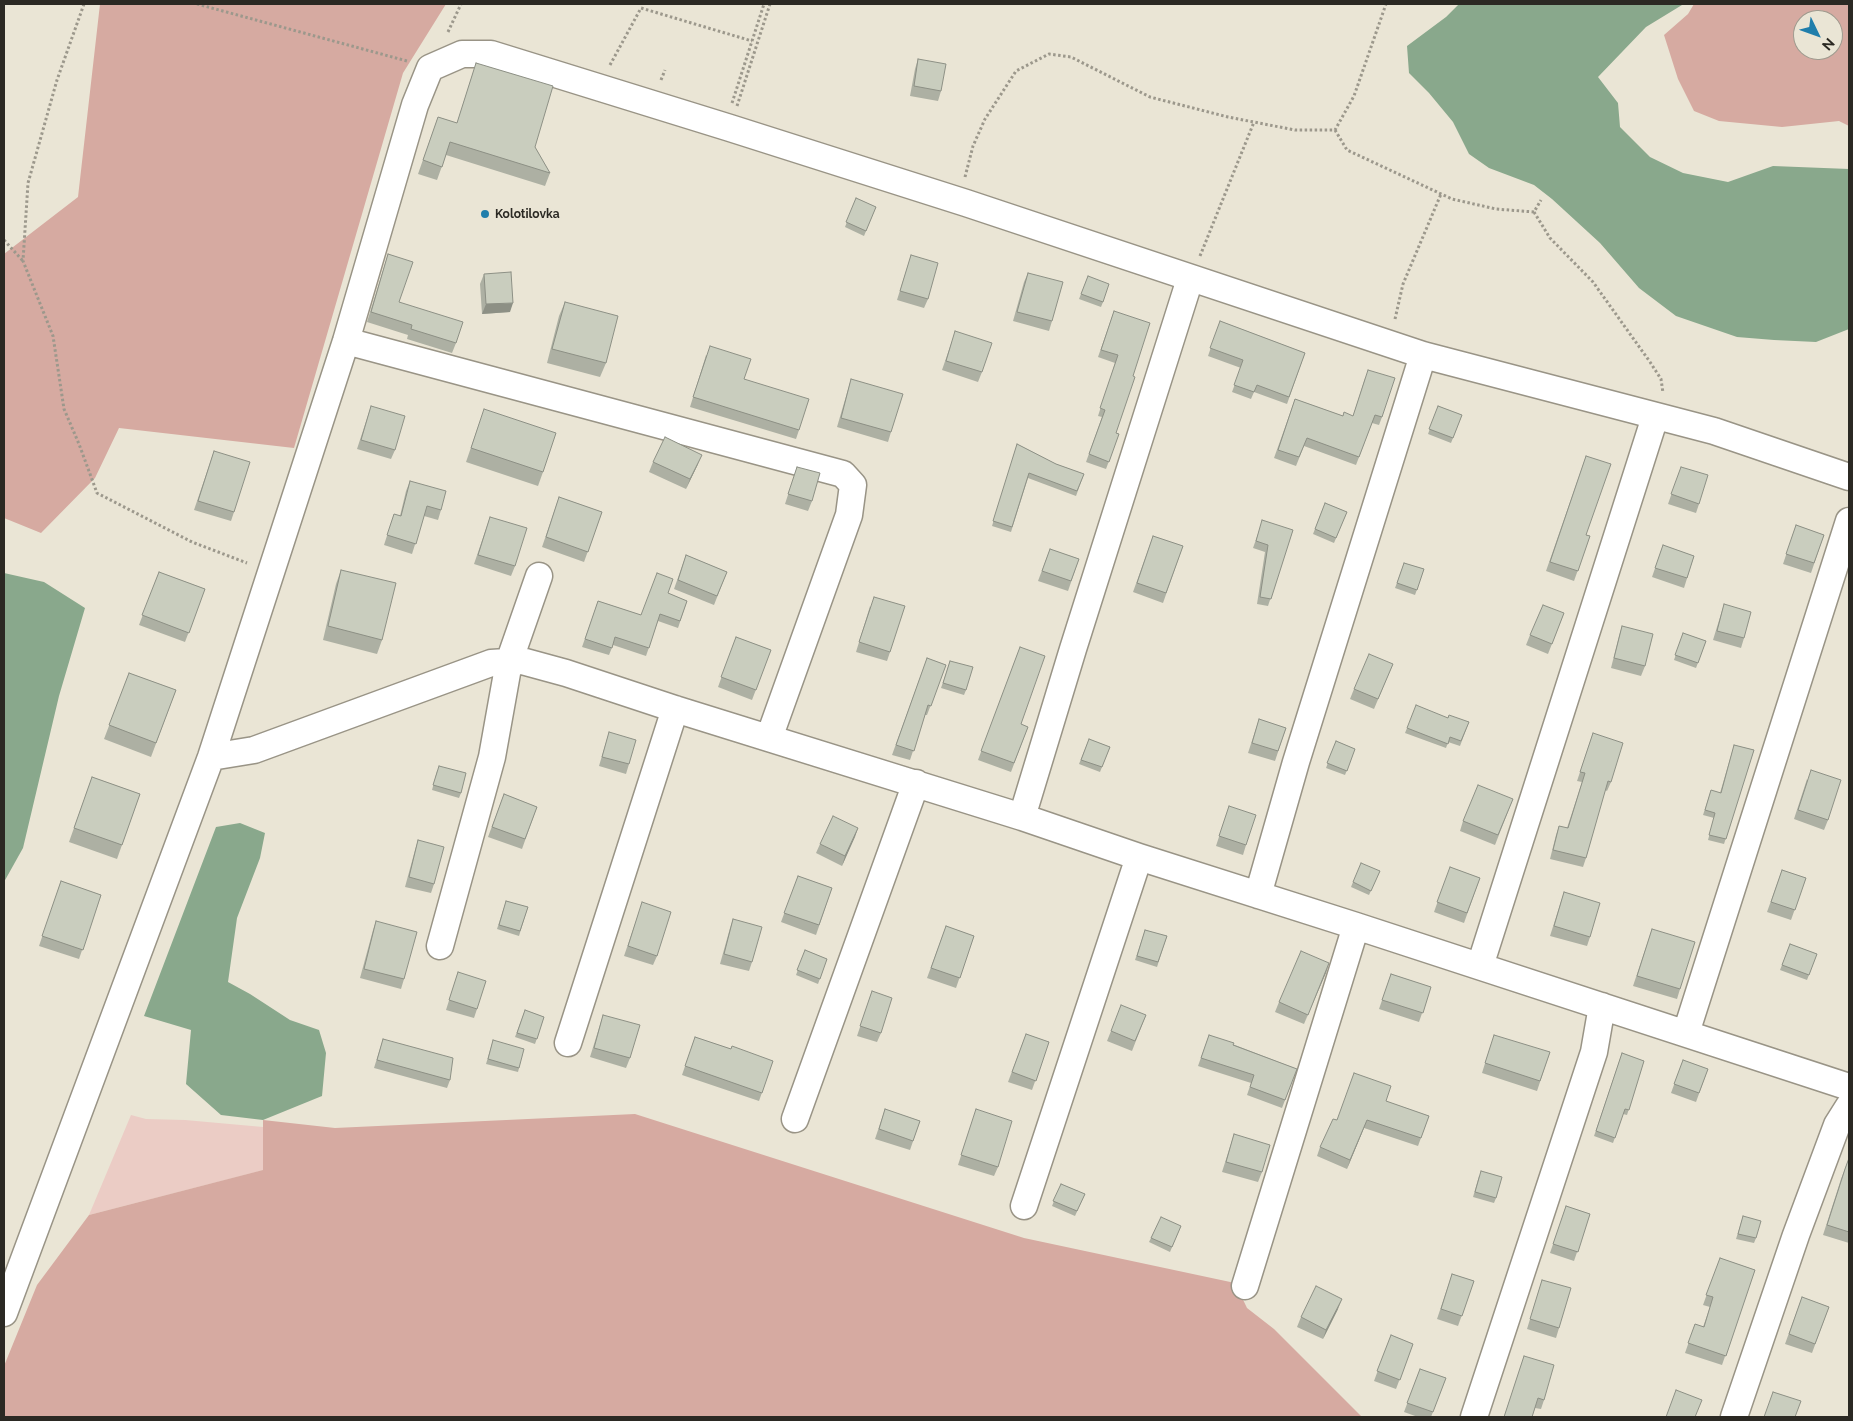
<!DOCTYPE html>
<style>
body{margin:0}
#map{position:relative;width:1853px;height:1421px;overflow:hidden;background:#eae5d5;font-family:Raleway,sans-serif}
canvas{display:block}
.frame{position:absolute;inset:0;border:5px solid #2b2923;pointer-events:none}
.north{position:absolute;left:1793px;top:10px;width:50px;height:50px;box-sizing:border-box;background:#eae5d5;border:1px solid #9e9a8e;border-radius:50%;rotate:132deg;font-size:14px;font-weight:700;line-height:20px;text-align:center;color:#2b2923}
.north::after{content:'';display:block;margin:auto;width:18px;height:22px;background:#207eab;clip-path:polygon(50% 0,100% 100%,50% 72%,0 100%)}
</style>
<div id="map">
<canvas width="1853" height="1421"></canvas>
<div class="frame"></div>
<div class="north">N</div>
</div>
<script>
const g = document.querySelector('canvas').getContext('2d');
g.lineJoin = 'round';
function fillPath(path, color) { g.fillStyle = color; g.fill(path, 'evenodd'); }
const toPath = rows => new Path2D(rows.map(r => 'M' + r).join(''));
function stroke(path, color, width, dash) { g.strokeStyle = color; g.lineWidth = width; g.lineCap = dash ? 'butt' : 'round'; g.setLineDash(dash || []); g.stroke(path); }
function label(font, color, halo, rows, align = 'center') {
  g.font = font + ' Raleway,sans-serif'; g.lineWidth = 4; g.setLineDash([]); g.textBaseline = 'middle'; g.strokeStyle = halo; g.fillStyle = color; for (const [text, x, y, turn = 0] of rows) {
    g.save(); g.translate(x, y); g.rotate((+turn || 0) * Math.PI / 180); g.textAlign = isNaN(turn) ? turn : align; if (halo) g.strokeText(text, 0, 0); g.fillText(text, 0, 0); g.restore();
  }
}
fillPath(toPath([
 [131,1115,146,1119,185,1120,263,1127,264,1170,89,1215]
]), '#ebccc5');
fillPath(toPath([
 [100,4,446,4,403,73,294,448,119,428,95,478,41,533,4,518,4,254,78,197],
 [1694,4,1849,4,1849,126,1839,121,1782,127,1719,121,1694,111,1678,79,1664,35,1688,14],
 [1803,20,1833,20,1833,50,1803,50],
 [635,1114,1024,1238,1235,1283,1247,1308,1274,1329,1362,1417,4,1417,4,1366,37,1285,89,1215,263,1170,263,1120,335,1128]
]), '#d6aaa1');
fillPath(toPath([
 [1459,4,1682,4,1682,5,1646,27,1598,77,1618,103,1620,127,1650,157,1683,173,1728,182,1773,166,1849,169,1849,329,1816,342,1774,340,1737,337,1676,316,1639,288,1600,243,1552,199,1534,185,1489,168,1469,154,1453,122,1429,93,1409,73,1407,46,1446,17],
 [4,573,44,582,85,608,59,696,23,848,4,882],
 [240,823,265,833,260,858,237,918,228,982,250,994,290,1020,319,1030,326,1053,322,1096,263,1120,221,1115,186,1084,191,1030,144,1016,216,827]
]), '#89a88c');
const minor = toPath([
 [346,341,843,474,853,485,849,515,769,738],
 [211,757,254,750,491,663,522,661,566,673,675,709,1022,817,1139,857,1356,926,1849,1087],
 [1022,817,1073,649,1190,279],
 [1258,895,1296,762,1423,355],
 [440,946,492,757,509,662,539,576],
 [1480,966,1655,417],
 [1686,1033,1849,521],
 [568,1043,675,709],
 [795,1119,916,783],
 [1024,1206,1139,857],
 [1245,1286,1356,926],
 [4,1313,211,757,346,341,415,105,430,68,462,54,491,54,730,128,966,203,1423,355,1714,431,1849,477],
 [1474,1417,1594,1052,1602,1006],
 [1734,1417,1796,1235,1837,1125,1849,1106]
]);
stroke(minor, '#999486', 29);
stroke(toPath([
 [84,4,57,80,28,183,23,261,53,336,64,409,79,444,97,493,192,542,247,563],
 [197,4,407,61],
 [448,32,461,4],
 [610,65,641,8,752,41],
 [661,80,665,70],
 [732,103,764,4],
 [737,106,770,4],
 [1335,130,1347,150,1452,199,1496,209,1534,212,1541,200],
 [965,177,973,146,985,119,1016,71,1049,54,1071,57,1150,97,1228,117,1295,130,1335,130,1354,96,1386,4],
 [1534,212,1550,238,1593,282,1650,362,1661,379,1663,393],
 [4,240,23,261],
 [1200,256,1254,122],
 [1395,319,1403,284,1441,194]
]), '#9c988c', 3, [2.5, 2.5]);
stroke(minor, '#fff', 26);
fillPath(toPath([
 [918,59,941,91,938,101,910,96,915,69],
 [476,63,535,147,550,173,545,186,446,155,437,180,418,174,438,117,457,123],
 [856,198,876,207,864,236,845,227],
 [388,254,399,302,456,343,452,353,407,339,408,335,367,322],
 [911,255,928,299,924,308,897,300],
 [1028,273,1052,321,1049,331,1013,321,1024,282],
 [484,274,510,312,482,314,480,284],
 [1088,276,1103,302,1101,307,1079,299],
 [565,302,606,363,600,377,547,363,559,316],
 [1114,311,1133,376,1116,433,1119,434,1106,469,1086,462,1102,417,1098,416,1115,363,1098,357],
 [1220,321,1305,353,1287,404,1254,392,1251,399,1232,392,1241,368,1208,356],
 [952,341,982,372,978,382,942,370],
 [706,355,744,379,799,430,796,439,690,407],
 [1365,378,1382,417,1379,425,1372,423,1356,465,1304,446,1296,466,1274,458,1295,399,1343,416,1353,416],
 [851,379,891,432,888,442,837,427],
 [371,406,395,450,391,459,357,449],
 [1438,406,1462,415,1451,443,1428,434],
 [479,424,543,472,538,486,466,462],
 [1017,444,1056,464,1084,474,1076,496,1028,478,1011,532,992,526],
 [214,451,234,512,231,521,194,510],
 [1586,456,1586,535,1590,536,1574,581,1546,571],
 [653,462,698,464,686,489,649,472],
 [797,467,812,501,808,511,785,504],
 [1681,467,1699,504,1696,513,1668,504],
 [410,481,441,510,438,520,424,516,412,554,384,545,394,514,400,516,406,491],
 [559,497,602,512,584,562,542,547],
 [1325,503,1347,512,1334,543,1313,534],
 [490,517,515,566,511,576,474,564],
 [1796,525,1824,535,1811,573,1783,564],
 [1260,528,1293,530,1268,606,1257,604,1265,552,1253,548],
 [1153,536,1183,546,1163,603,1133,592],
 [1663,545,1694,556,1684,588,1652,577],
 [1050,549,1079,559,1068,591,1038,581],
 [686,555,727,572,714,605,674,589],
 [1404,563,1424,569,1415,595,1395,588],
 [341,570,382,640,377,654,323,640,336,584],
 [159,572,205,589,185,642,139,625],
 [668,593,687,601,678,628,658,621,646,656,613,645,609,655,582,647,598,601,641,615],
 [1724,604,1744,638,1741,648,1713,640],
 [870,606,890,652,887,661,856,652],
 [1564,613,1548,654,1526,645,1530,635],
 [1622,626,1645,666,1641,676,1611,668,1619,636],
 [1683,633,1706,641,1696,668,1674,660],
 [736,637,771,650,752,700,718,687],
 [1020,647,1021,724,1028,727,1011,772,978,760],
 [927,658,946,665,927,715,925,715,910,760,892,755],
 [950,661,966,690,964,695,941,688],
 [1393,664,1374,709,1350,699,1354,689],
 [129,673,176,690,151,757,104,739],
 [1448,718,1469,722,1460,746,1448,742,1446,748,1405,733,1407,728],
 [1259,719,1286,728,1275,761,1248,753],
 [609,732,629,764,626,774,599,766],
 [1593,733,1611,782,1607,791,1605,790,1586,858,1583,867,1550,859,1556,835,1559,826,1567,828,1582,782,1577,781],
 [1089,739,1110,747,1100,772,1079,764],
 [1336,741,1355,749,1345,775,1326,768],
 [1734,745,1754,750,1724,844,1708,840,1714,818,1703,815,1711,790,1720,793],
 [437,771,461,793,459,798,432,790],
 [92,777,140,794,117,859,69,842],
 [1807,779,1828,820,1824,830,1794,819],
 [504,794,537,807,522,849,488,837],
 [1513,799,1495,845,1460,831,1463,821],
 [1229,806,1246,845,1243,855,1216,846],
 [858,828,842,866,816,853,820,844],
 [418,840,434,884,431,893,405,887,415,850],
 [1450,867,1480,878,1464,923,1434,912],
 [1782,870,1806,878,1791,920,1767,912],
 [1380,871,1369,895,1351,887,1353,882],
 [798,876,832,888,816,935,781,922],
 [61,881,101,895,79,959,39,946],
 [1564,892,1590,937,1587,946,1550,936],
 [506,901,528,907,519,936,497,929],
 [639,912,657,956,653,965,624,956],
 [733,919,752,962,749,971,720,964,730,928],
 [376,921,404,979,401,989,360,978,373,930],
 [946,926,974,936,956,988,927,978],
 [1652,929,1680,989,1677,999,1633,986],
 [1145,930,1167,936,1157,967,1135,960],
 [1790,944,1817,954,1807,980,1780,970],
 [805,950,827,959,818,984,796,975],
 [1329,963,1304,1024,1275,1012,1279,1002],
 [458,972,477,1009,474,1018,446,1010],
 [1391,974,1431,987,1419,1022,1379,1009],
 [872,991,881,1033,877,1042,857,1036],
 [525,1010,544,1017,535,1044,515,1037],
 [603,1015,630,1058,626,1068,590,1057],
 [1146,1015,1132,1051,1107,1041,1111,1031],
 [1026,1034,1049,1042,1032,1090,1008,1082],
 [1209,1035,1297,1069,1282,1108,1247,1095,1251,1083,1198,1066],
 [695,1037,731,1049,773,1061,759,1101,682,1075],
 [383,1039,450,1080,447,1088,374,1068],
 [493,1040,519,1068,518,1072,486,1064],
 [1491,1044,1550,1052,1537,1091,1482,1073],
 [1622,1053,1644,1061,1627,1115,1623,1114,1613,1143,1594,1136],
 [1683,1060,1708,1069,1696,1102,1671,1093],
 [1386,1101,1429,1116,1418,1146,1364,1128,1347,1169,1317,1156,1320,1147,1337,1120],
 [885,1109,920,1121,910,1150,875,1139],
 [973,1119,998,1167,994,1176,958,1165],
 [1234,1134,1262,1172,1258,1182,1222,1172],
 [1849,1158,1849,1243,1823,1235,1841,1179],
 [1479,1176,1496,1198,1494,1203,1473,1197],
 [1061,1184,1085,1194,1075,1216,1052,1206],
 [1566,1206,1590,1214,1574,1261,1550,1253],
 [1743,1216,1756,1238,1754,1243,1736,1239],
 [1181,1226,1170,1252,1149,1242,1151,1238],
 [1720,1258,1755,1270,1722,1365,1685,1353,1695,1324,1703,1327,1710,1307,1703,1305],
 [1452,1274,1474,1281,1458,1326,1437,1319],
 [1542,1280,1559,1328,1556,1338,1527,1329],
 [1802,1297,1829,1307,1812,1353,1785,1344],
 [1338,1309,1323,1339,1297,1327,1301,1317],
 [1391,1335,1413,1344,1396,1389,1374,1381],
 [1524,1356,1544,1400,1541,1409,1535,1408,1532,1417,1504,1417],
 [1420,1369,1446,1378,1431,1417,1418,1417,1404,1412]
]), '#adb0a3');
fillPath(toPath([
 [513,303,510,312,482,314,486,304],
 [702,455,698,464,686,489,690,479],
 [858,828,855,837,842,866,845,856],
 [1329,963,1326,973,1304,1024,1308,1015],
 [1367,1120,1364,1128,1347,1169,1350,1160],
 [1342,1299,1338,1309,1323,1339,1326,1330]
]), '#8d9085');
const building = toPath([
 [918,59,946,64,941,91,914,86,918,59],
 [476,63,553,86,535,147,550,173,450,142,442,167,423,160,438,117,457,123,476,63],
 [856,198,876,207,866,231,846,222,856,198],
 [388,254,413,262,399,302,463,322,456,343,411,329,412,325,371,312,388,254],
 [911,255,938,263,928,299,900,291,911,255],
 [511,272,513,303,486,304,484,274,511,272],
 [1028,273,1063,282,1052,321,1017,312,1028,273],
 [1088,276,1109,284,1103,302,1081,294,1088,276],
 [565,302,618,316,606,363,552,349,565,302],
 [1114,311,1150,323,1133,376,1135,377,1116,433,1119,434,1109,462,1089,454,1105,410,1100,408,1118,355,1101,350,1114,311],
 [1220,321,1305,353,1289,397,1257,385,1254,392,1234,385,1243,360,1210,348,1220,321],
 [955,331,992,343,982,372,946,361,955,331],
 [710,346,751,359,744,379,809,399,799,430,693,397,710,346],
 [1368,370,1395,378,1382,417,1375,415,1359,457,1307,438,1299,457,1278,450,1295,399,1343,416,1344,412,1353,416,1368,370],
 [851,379,903,394,891,432,841,418,851,379],
 [371,406,405,416,395,450,361,440,371,406],
 [1438,406,1462,415,1453,438,1429,429,1438,406],
 [484,409,556,433,543,472,471,448,484,409],
 [665,437,702,455,690,479,653,462,665,437],
 [1017,444,1056,464,1084,474,1077,491,1029,473,1012,527,993,521,1017,444],
 [214,451,250,462,234,512,198,501,214,451],
 [1586,456,1611,464,1586,535,1590,536,1578,571,1550,562,1586,456],
 [797,467,820,473,812,501,788,494,797,467],
 [1681,467,1708,475,1699,504,1671,494,1681,467],
 [410,481,446,491,441,510,427,506,416,544,387,535,394,514,401,516,410,481],
 [559,497,602,512,588,552,546,537,559,497],
 [1325,503,1347,512,1336,538,1315,529,1325,503],
 [490,517,527,528,515,566,478,555,490,517],
 [1262,520,1293,530,1271,599,1260,597,1268,545,1256,541,1262,520],
 [1796,525,1824,535,1814,563,1786,554,1796,525],
 [1153,536,1183,546,1166,593,1137,583,1153,536],
 [1663,545,1694,556,1687,578,1655,568,1663,545],
 [1050,549,1079,559,1071,581,1042,571,1050,549],
 [686,555,727,572,717,596,678,580,686,555],
 [1404,563,1424,569,1417,590,1397,583,1404,563],
 [341,570,396,583,382,640,328,626,341,570],
 [159,572,205,589,189,633,142,615,159,572],
 [657,573,673,579,668,593,687,601,680,621,660,614,649,648,615,637,612,648,585,639,598,601,641,615,657,573],
 [874,597,905,606,890,652,859,642,874,597],
 [1724,604,1751,612,1744,638,1717,631,1724,604],
 [1543,605,1564,613,1552,644,1530,635,1543,605],
 [1622,626,1653,634,1645,666,1614,658,1622,626],
 [1683,633,1706,641,1698,663,1675,655,1683,633],
 [736,637,771,650,756,690,721,677,736,637],
 [1020,647,1045,656,1021,724,1028,727,1014,763,981,751,1020,647],
 [1369,654,1393,664,1378,699,1354,689,1369,654],
 [927,658,946,665,931,706,928,705,914,751,896,745,927,658],
 [950,661,973,667,966,690,943,683,950,661],
 [129,673,176,690,156,743,109,725,129,673],
 [1416,705,1448,718,1449,715,1469,722,1461,741,1450,737,1448,744,1407,728,1416,705],
 [1259,719,1286,728,1278,751,1252,743,1259,719],
 [609,732,636,740,629,764,602,757,609,732],
 [1593,733,1623,743,1611,782,1608,781,1586,858,1553,850,1559,826,1568,828,1585,773,1580,772,1593,733],
 [1089,739,1110,747,1102,767,1081,760,1089,739],
 [1336,741,1355,749,1347,771,1327,763,1336,741],
 [1734,745,1754,750,1726,839,1709,835,1715,813,1705,810,1711,790,1721,793,1734,745],
 [439,766,466,773,461,793,433,785,439,766],
 [1811,770,1841,780,1828,820,1798,810,1811,770],
 [92,777,140,794,122,845,74,828,92,777],
 [1478,785,1513,799,1498,835,1463,821,1478,785],
 [504,794,537,807,525,839,492,827,504,794],
 [1229,806,1256,815,1246,845,1219,836,1229,806],
 [833,816,858,828,845,856,820,844,833,816],
 [418,840,444,847,434,884,409,877,418,840],
 [1361,863,1380,871,1371,891,1353,882,1361,863],
 [1450,867,1480,878,1467,913,1437,902,1450,867],
 [1782,870,1806,878,1795,910,1771,902,1782,870],
 [798,876,832,888,819,925,784,913,798,876],
 [61,881,101,895,83,950,42,936,61,881],
 [1564,892,1600,903,1590,937,1554,926,1564,892],
 [506,901,528,907,520,931,499,925,506,901],
 [642,902,671,912,657,956,628,946,642,902],
 [733,919,762,927,752,962,724,954,733,919],
 [376,921,417,932,404,979,364,969,376,921],
 [946,926,974,936,960,978,931,968,946,926],
 [1652,929,1695,942,1680,989,1637,976,1652,929],
 [1145,930,1167,936,1158,962,1137,956,1145,930],
 [1790,944,1817,954,1809,975,1782,965,1790,944],
 [805,950,827,959,820,979,797,970,805,950],
 [1301,951,1329,963,1308,1015,1279,1002,1301,951],
 [458,972,486,981,477,1009,449,1000,458,972],
 [1391,974,1431,987,1423,1013,1382,1000,1391,974],
 [872,991,892,998,881,1033,860,1026,872,991],
 [1121,1005,1146,1015,1135,1041,1111,1031,1121,1005],
 [525,1010,544,1017,537,1039,517,1033,525,1010],
 [603,1015,640,1025,630,1058,594,1048,603,1015],
 [1026,1034,1049,1042,1036,1081,1012,1072,1026,1034],
 [1209,1035,1234,1043,1233,1045,1297,1069,1285,1100,1250,1087,1254,1075,1201,1058,1209,1035],
 [1494,1035,1550,1052,1540,1081,1485,1063,1494,1035],
 [695,1037,731,1049,732,1046,773,1061,762,1093,685,1066,695,1037],
 [383,1039,453,1058,450,1080,377,1060,383,1039],
 [493,1040,524,1049,519,1068,488,1059,493,1040],
 [1622,1053,1644,1061,1629,1110,1625,1109,1615,1138,1596,1131,1622,1053],
 [1683,1060,1708,1069,1699,1093,1674,1084,1683,1060],
 [1354,1073,1391,1086,1386,1101,1429,1116,1421,1138,1367,1120,1350,1160,1320,1147,1333,1119,1337,1120,1354,1073],
 [885,1109,920,1121,913,1141,879,1129,885,1109],
 [976,1109,1012,1121,998,1167,961,1155,976,1109],
 [1234,1134,1270,1145,1262,1172,1226,1162,1234,1134],
 [1849,1158,1849,1232,1827,1225,1845,1169,1849,1158],
 [1481,1171,1502,1177,1496,1198,1475,1192,1481,1171],
 [1061,1184,1085,1194,1077,1211,1053,1201,1061,1184],
 [1566,1206,1590,1214,1578,1252,1553,1244,1566,1206],
 [1743,1216,1761,1221,1756,1238,1738,1234,1743,1216],
 [1161,1217,1181,1226,1172,1247,1151,1238,1161,1217],
 [1720,1258,1755,1270,1726,1356,1688,1343,1695,1324,1704,1327,1713,1297,1706,1295,1720,1258],
 [1452,1274,1474,1281,1462,1316,1441,1309,1452,1274],
 [1542,1280,1571,1288,1559,1328,1530,1319,1542,1280],
 [1316,1286,1342,1299,1326,1330,1301,1317,1316,1286],
 [1802,1297,1829,1307,1815,1344,1789,1334,1802,1297],
 [1391,1335,1413,1344,1400,1380,1377,1371,1391,1335],
 [1524,1356,1554,1365,1544,1400,1538,1398,1532,1417,1504,1417,1524,1356],
 [1420,1369,1446,1378,1433,1412,1407,1403,1420,1369],
 [1676,1390,1702,1400,1695,1417,1666,1417,1676,1390],
 [1773,1392,1801,1401,1795,1417,1764,1417,1773,1392]
]);
fillPath(building, '#c9cdbe');
stroke(building, '#8d9085', 1);
for (const [x, y, r, color] of [
 [485,214,5,"#207eab"]
]) { const dot = new Path2D(); dot.arc(x, y, r, 0, 2 * Math.PI); g.fillStyle = color; g.fill(dot); stroke(dot, '#eae5d5', 2); }
label('bold 12px', '#2b2923', '#eae5d5', [
 ["Kolotilovka",495,214]
], 'left');
</script>
